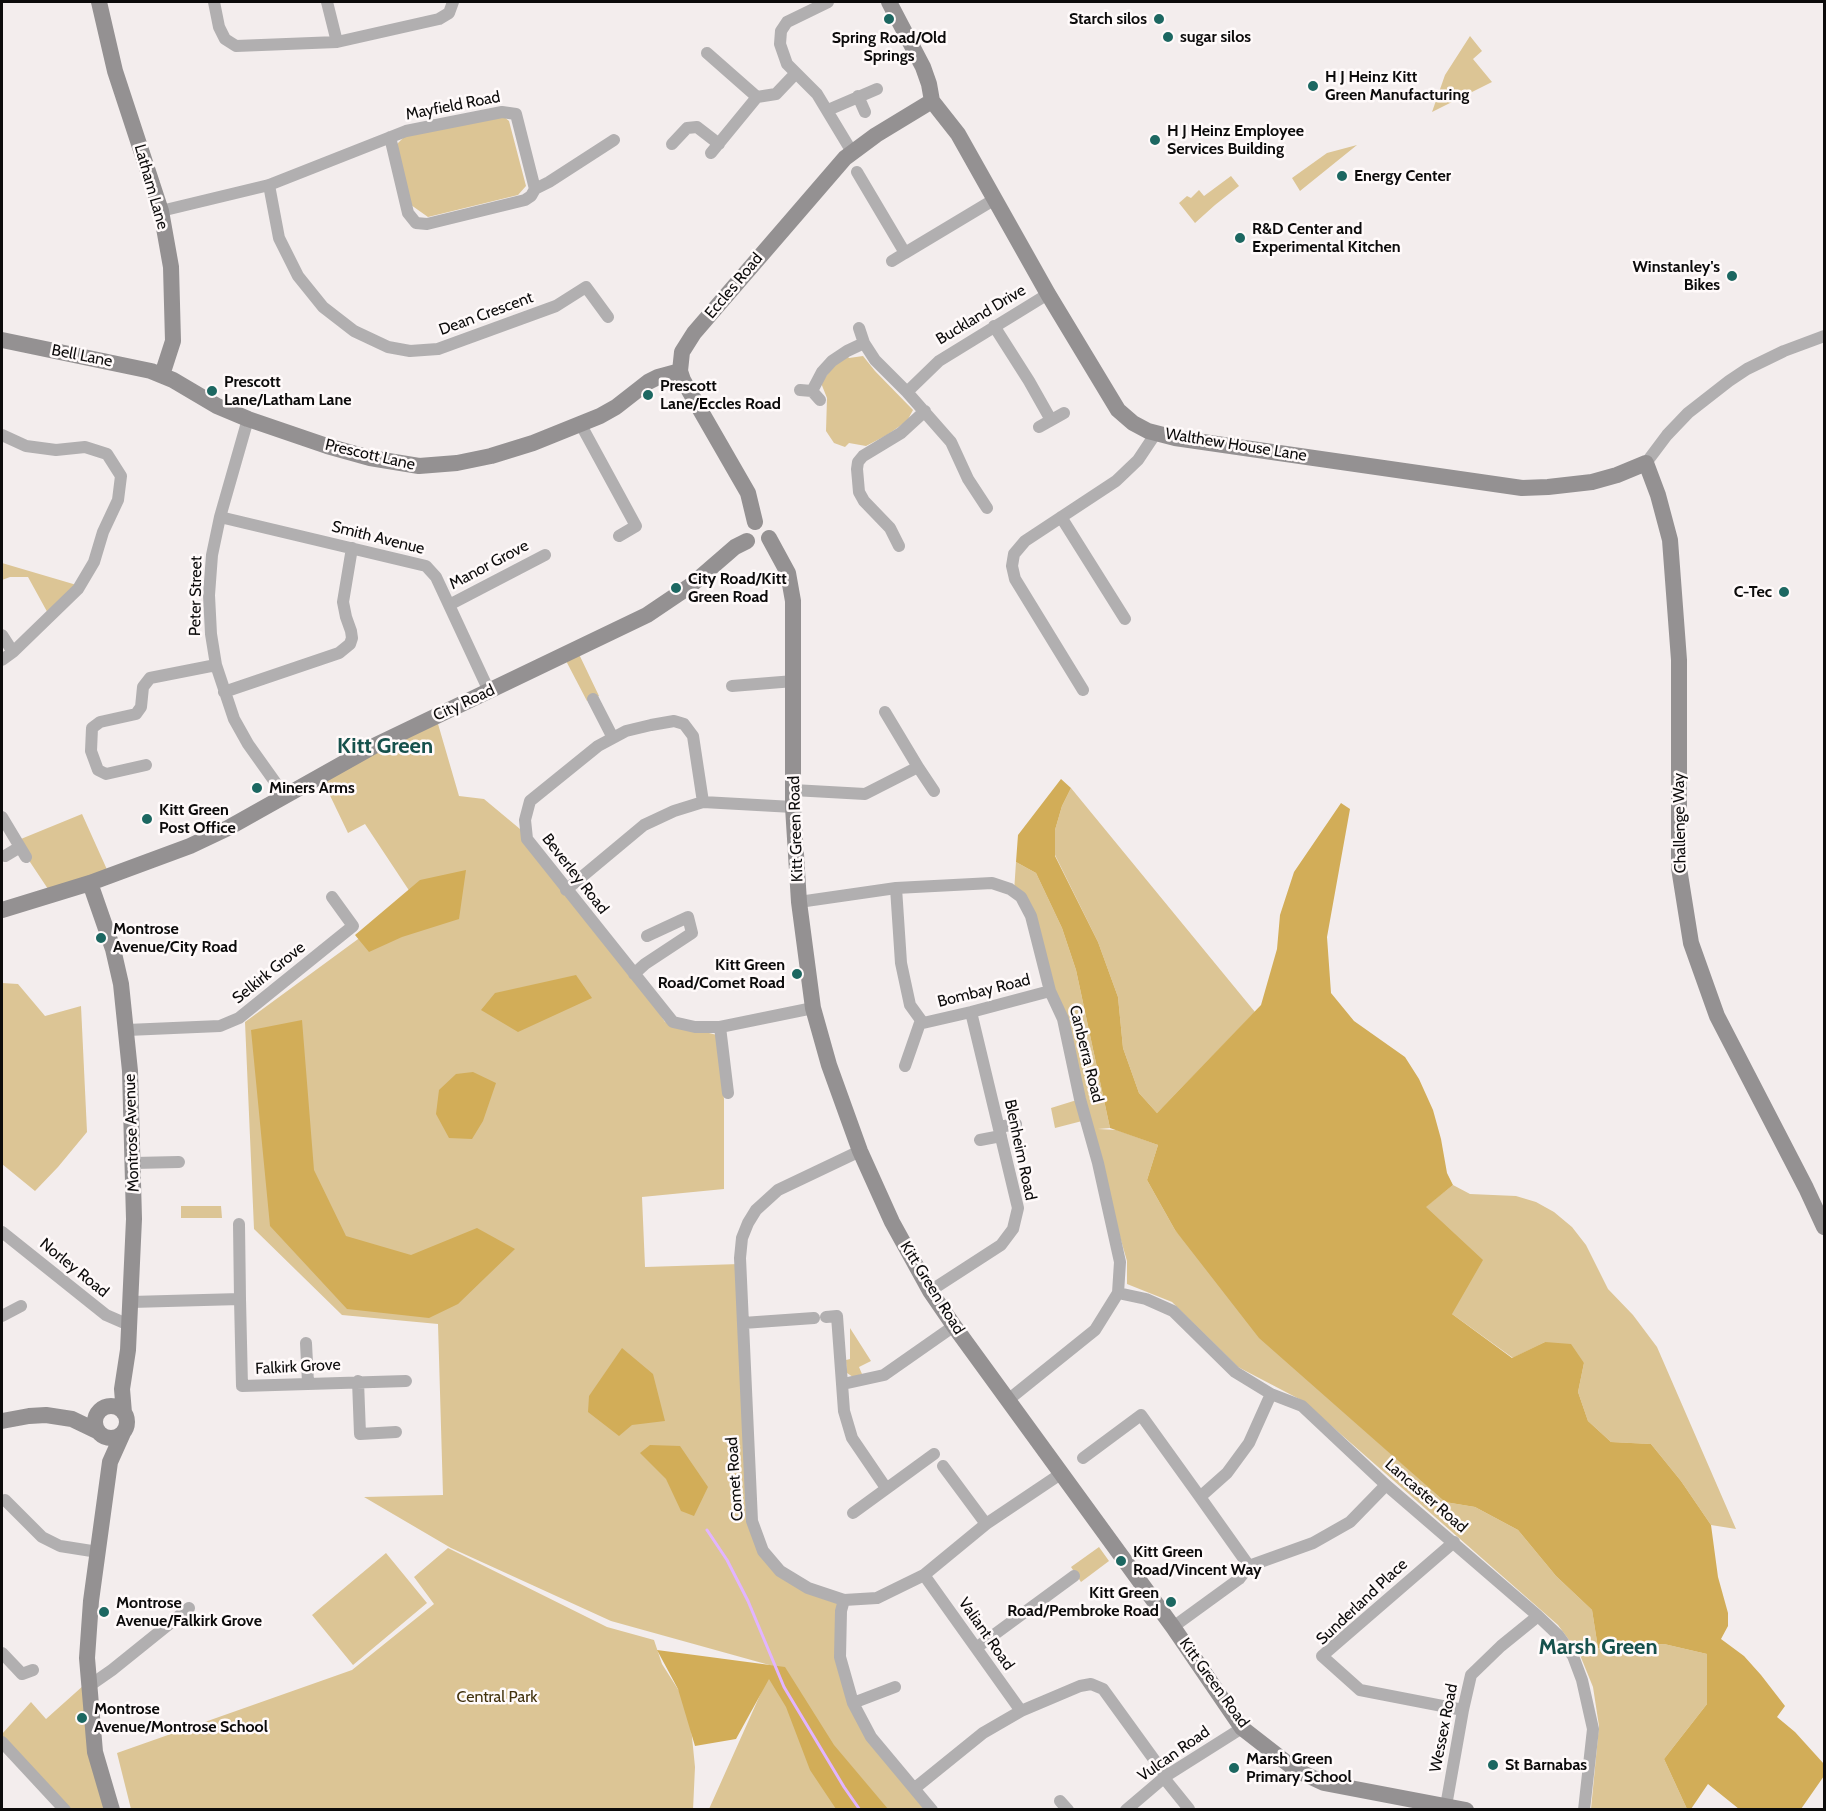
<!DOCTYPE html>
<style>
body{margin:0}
#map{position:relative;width:1826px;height:1811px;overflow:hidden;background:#f3eded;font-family:Cabin,sans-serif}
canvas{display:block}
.frame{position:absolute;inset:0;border:3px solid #0c0b0b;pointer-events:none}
</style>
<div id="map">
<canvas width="1826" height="1811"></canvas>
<div class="frame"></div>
</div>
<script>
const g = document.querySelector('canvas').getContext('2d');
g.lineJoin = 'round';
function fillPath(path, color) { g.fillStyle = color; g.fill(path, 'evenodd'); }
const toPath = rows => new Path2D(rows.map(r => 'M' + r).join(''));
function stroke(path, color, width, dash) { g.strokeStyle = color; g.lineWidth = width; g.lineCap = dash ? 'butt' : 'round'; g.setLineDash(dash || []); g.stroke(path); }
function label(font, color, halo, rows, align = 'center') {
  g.font = font + ' Cabin,sans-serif'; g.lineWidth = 5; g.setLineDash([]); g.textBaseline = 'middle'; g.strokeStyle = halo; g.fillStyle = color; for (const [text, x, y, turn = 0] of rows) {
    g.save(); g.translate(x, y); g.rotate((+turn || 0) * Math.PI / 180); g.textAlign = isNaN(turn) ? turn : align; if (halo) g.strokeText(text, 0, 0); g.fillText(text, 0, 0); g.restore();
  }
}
fillPath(toPath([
 [1470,36,1482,51,1473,59,1492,82,1432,112,1445,75],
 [502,115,509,121,526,186,518,195,428,217,411,205,397,144,407,134],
 [1357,145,1300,191,1292,178,1327,153],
 [1231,176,1239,186,1215,205,1195,223,1179,203,1187,196,1191,198,1199,190,1204,196],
 [847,356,849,358,863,356,875,371,913,410,907,421,887,435,866,446,849,443,845,447,834,443,826,431,827,398,821,383,833,367],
 [2,563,80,586,50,617,28,577,10,577,2,580],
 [577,650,599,696,587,701,564,657],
 [436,717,459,796,484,799,526,834,634,974,665,1022,717,1035,724,1099,724,1189,642,1197,645,1267,740,1264,753,1521,780,1571,844,1600,840,1657,871,1737,935,1809,709,1809,773,1666,611,1621,451,1548,364,1497,443,1495,438,1324,342,1315,254,1229,245,1022,414,898,365,824,348,833,323,781],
 [1071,788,1255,1012,1157,1113,1139,1093,1123,1048,1118,997,1098,942,1055,855,1055,830,1062,806],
 [82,814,109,874,52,895,16,841],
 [1016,862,1036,873,1062,928,1076,970,1110,1128,1098,1129,1117,1130,1158,1145,1147,1180,1175,1230,1349,1416,1445,1502,1475,1507,1518,1530,1556,1576,1592,1610,1598,1648,1664,1644,1707,1654,1707,1704,1664,1759,1687,1809,1591,1809,1599,1726,1593,1687,1580,1655,1558,1625,1303,1401,1238,1367,1172,1302,1127,1284,1127,1261,1086,1120,1055,1128,1051,1108,1080,1099,1033,923,1014,892],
 [2,983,18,984,45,1016,81,1006,87,1132,58,1167,35,1191,2,1164],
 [1453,1185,1470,1194,1516,1196,1536,1202,1554,1212,1572,1227,1586,1245,1608,1289,1633,1315,1657,1347,1736,1529,1711,1525,1681,1481,1651,1444,1611,1442,1588,1421,1578,1392,1584,1363,1545,1342,1513,1358,1452,1314,1425,1207],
 [181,1206,221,1206,222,1218,181,1218],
 [850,1328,871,1361,859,1367,862,1374,853,1377,847,1373,846,1360,850,1359],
 [1099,1547,1109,1561,1081,1582,1071,1567],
 [448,1548,607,1627,654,1640,662,1664,681,1694,691,1727,695,1767,693,1810,131,1809,117,1753,352,1670,434,1604,414,1577],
 [386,1553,427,1603,353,1665,312,1615],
 [84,1685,112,1809,61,1809,2,1742,2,1734,31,1702,46,1719]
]), '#dcc595');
fillPath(toPath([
 [1061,779,1071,788,1062,806,1055,830,1055,856,1098,942,1118,997,1123,1048,1139,1093,1157,1113,1261,1005,1277,949,1280,915,1294,872,1341,803,1350,809,1327,937,1331,993,1354,1021,1405,1057,1419,1079,1433,1110,1441,1139,1447,1173,1453,1185,1426,1207,1483,1260,1452,1314,1512,1358,1545,1342,1571,1344,1584,1363,1578,1392,1588,1421,1611,1442,1651,1444,1681,1481,1711,1525,1718,1577,1728,1613,1728,1626,1721,1639,1744,1656,1761,1675,1785,1706,1777,1717,1795,1732,1824,1764,1824,1776,1801,1809,1739,1809,1708,1784,1691,1809,1687,1809,1664,1759,1707,1704,1707,1654,1664,1644,1598,1648,1592,1610,1556,1576,1518,1530,1475,1507,1445,1502,1259,1338,1175,1230,1147,1180,1158,1145,1110,1128,1076,970,1062,928,1036,873,1016,862,1018,835],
 [466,870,459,919,402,937,369,952,355,935,420,880],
 [576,975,592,998,518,1032,481,1010,495,993],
 [302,1020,314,1170,346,1236,411,1255,477,1228,515,1249,458,1304,429,1318,347,1309,270,1226,251,1030],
 [473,1072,496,1083,483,1121,472,1139,449,1138,436,1114,439,1090,456,1074],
 [622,1348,653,1374,665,1421,632,1425,619,1436,588,1412,589,1396],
 [650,1445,680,1446,708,1487,694,1516,681,1511,666,1479,640,1453],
 [657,1650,785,1667,834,1745,888,1809,836,1809,810,1770,786,1707,769,1679,736,1739,695,1746,678,1689]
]), '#d2ad58');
stroke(toPath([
 [707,1530,727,1560,748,1601,784,1687,844,1787,860,1810]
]), '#e2b4ff', 3);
stroke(toPath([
 [214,2,219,27,225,39,236,46,337,42,439,19,449,13,453,2],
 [327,2,337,42],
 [828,2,787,22,781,31,780,44,787,64,817,94,852,152],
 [707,53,757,97,776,94,796,73],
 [858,96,865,112],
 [828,110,877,89],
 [672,144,687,128,697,127,719,144],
 [711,153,757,97],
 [857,172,905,253,995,199],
 [269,185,279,238,298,276,323,307,354,331,388,347,410,351,438,349,556,306,586,287,608,317],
 [535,189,549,182,614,140],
 [161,211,269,185,406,131,502,112,516,114,535,189,531,196,525,200,427,224,416,223,408,213,390,137],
 [892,261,905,253],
 [994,326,1029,381,1051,420],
 [859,328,864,343,875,360,907,392],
 [800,390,812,391,820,400],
 [812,391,822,372,832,361,847,351,864,343],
 [248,419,220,517,212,555,209,595,211,634,216,665,234,719,248,744,285,796],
 [581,425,636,526,619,536],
 [1039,427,1064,413],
 [2,435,26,446,56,450,85,447,107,454,121,476,118,500,103,532,94,562,78,589,13,652,2,660],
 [1646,463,1667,435,1688,413,1729,381,1747,369,1784,351,1824,336],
 [987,508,968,479,951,442,907,392,939,361,1048,294],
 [220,517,426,566,436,577,489,691],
 [1061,517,1125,619],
 [899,546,890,528,864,501,859,492,857,469,858,462,863,456,901,433,925,411],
 [449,605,545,555],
 [2,635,13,652],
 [732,686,794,681],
 [1083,690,1015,579,1012,566,1014,554,1025,541,1116,481,1138,460,1156,433],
 [224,692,339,653,350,644,352,638,351,631,346,617,343,602,352,548],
 [593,699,613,738],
 [146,765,106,774,98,770,91,751,92,728,100,722,136,714,141,707,143,687,150,678,216,665],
 [918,767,934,791],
 [793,790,865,794,918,767,885,712],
 [703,802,693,736,684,724,674,721,651,725,626,731,598,746,530,801,525,820,527,839,673,1022,695,1027,720,1027,813,1008],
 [2,817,26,857],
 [5,856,20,847],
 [896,888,901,963,910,1005,923,1023,971,1012,1050,991],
 [566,890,644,825,674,811,703,802,793,807],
 [799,902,896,888,992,883,1010,889,1021,897,1031,916,1050,991,1063,1019,1080,1099,1098,1163,1120,1262,1118,1293,1095,1330,1008,1400],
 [634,974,645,964,692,933,688,917,647,936],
 [720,1027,728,1093],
 [127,1030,220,1026,239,1018,353,926,332,897],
 [905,1066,921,1020],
 [999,1127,1016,1124],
 [980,1140,1001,1136],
 [860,1151,778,1190,756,1210,748,1223,742,1238,740,1258,752,1521,763,1551,780,1571,808,1588,844,1600,877,1598,924,1575,986,1524,1062,1473],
 [134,1163,179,1162],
 [239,1224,240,1299],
 [2,1232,106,1315,129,1325],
 [930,1291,1001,1245,1013,1229,1018,1208,971,1012],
 [1118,1293,1146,1299,1173,1311,1235,1372,1271,1394,1302,1406,1386,1485,1538,1616,1558,1635,1573,1656,1582,1680,1593,1729,1584,1810],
 [131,1302,240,1299,242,1386,406,1381],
 [2,1316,21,1306],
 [826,1317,837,1316,844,1411,852,1438,886,1488],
 [743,1323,814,1318],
 [306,1343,308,1383],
 [358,1381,360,1434,396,1432],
 [843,1384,884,1375,954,1326],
 [1083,1458,1141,1415,1200,1497],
 [943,1466,986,1524],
 [5,1500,42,1537,60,1546,98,1552],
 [853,1513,934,1454],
 [1454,1542,1322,1656,1360,1690,1463,1710],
 [1249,1566,1200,1497,1227,1473,1249,1443,1271,1394],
 [924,1575,1021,1711],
 [844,1600,841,1611,840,1657,853,1703,871,1737,932,1810],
 [1173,1627,1239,1579,1249,1566,1313,1543,1350,1522,1386,1485],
 [976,1648,1074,1576],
 [2,1653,22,1674,33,1670],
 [89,1686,112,1670,189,1608],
 [853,1703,895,1687],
 [2,1742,65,1810],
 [1164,1778,1189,1809],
 [915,1788,983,1733,1021,1711,1080,1686,1091,1684,1103,1689,1166,1776],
 [1060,1801,1068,1810],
 [1446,1806,1463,1710,1471,1675,1501,1646,1538,1616],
 [1126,1810,1166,1776,1242,1728]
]), '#b1afb0', 12);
stroke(toPath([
 [99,2,115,71,161,211,171,267,173,341,162,375],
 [889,2,923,67,929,84,932,101,958,134,1048,294,1118,410,1133,423,1148,431,1175,438,1522,488,1548,487,1592,482,1617,475,1646,463,1658,495,1670,540,1679,660,1679,868,1691,943,1717,1016,1806,1188,1824,1227],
 [2,340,151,371,173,380,217,406,248,419,327,446,370,458,419,466,457,463,491,456,533,443,600,416,616,407,648,382,658,377,680,371],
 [755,522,748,493,683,380,680,371,682,352,694,333,845,158,876,135,932,101],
 [769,538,788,573,793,601,793,807,799,902,813,1008,829,1065,860,1151,892,1222,930,1291,954,1326,1173,1627,1242,1728,1296,1770,1324,1783,1466,1810],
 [90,883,113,949,121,984,130,1071,134,1219,128,1350,122,1389,124,1413],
 [2,910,90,883,190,846,228,828,374,746,647,615,690,586,735,547,747,541],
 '95 1422a16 16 0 1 1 32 0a16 16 0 1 1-32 0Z',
 [2,1421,29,1416,46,1415,72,1419,97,1431],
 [112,1810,95,1752,87,1658,91,1601,110,1462,123,1433]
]), '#949192', 16);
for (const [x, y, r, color] of [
 [889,19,6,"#1c6761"],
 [1159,19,6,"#1c6761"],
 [1168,37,6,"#1c6761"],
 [1313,86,6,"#1c6761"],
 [1155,140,6,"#1c6761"],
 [1342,176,6,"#1c6761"],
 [1240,238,6,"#1c6761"],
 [1732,276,6,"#1c6761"],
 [212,391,6,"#1c6761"],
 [648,395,6,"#1c6761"],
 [676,588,6,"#1c6761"],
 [1784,592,6,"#1c6761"],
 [257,788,6,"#1c6761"],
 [147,819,6,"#1c6761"],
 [101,938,6,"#1c6761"],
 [797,974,6,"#1c6761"],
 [1121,1561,6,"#1c6761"],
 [1171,1602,6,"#1c6761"],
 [104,1612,6,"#1c6761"],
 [82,1718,6,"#1c6761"],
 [1493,1765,6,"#1c6761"],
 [1234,1768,6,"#1c6761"]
]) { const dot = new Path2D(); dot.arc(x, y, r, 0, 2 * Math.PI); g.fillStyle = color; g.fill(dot); stroke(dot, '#fffafa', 2); }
label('bold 16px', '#0c0b0b', '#fffafa', [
 ["Starch silos",1147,19,"right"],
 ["sugar silos",1180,37],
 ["Spring Road/Old",889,38,"center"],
 ["Springs",889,56,"center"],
 ["H J Heinz Kitt",1325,77],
 ["Green Manufacturing",1325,95],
 ["H J Heinz Employee",1167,131],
 ["Services Building",1167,149],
 ["Energy Center",1354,176],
 ["R&D Center and",1252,229],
 ["Experimental Kitchen",1252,247],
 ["Winstanley's",1720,267,"right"],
 ["Bikes",1720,285,"right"],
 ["Prescott",224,382],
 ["Lane/Latham Lane",224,400],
 ["Prescott",660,386],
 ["Lane/Eccles Road",660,404],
 ["City Road/Kitt",688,579],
 ["Green Road",688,597],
 ["C-Tec",1772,592,"right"],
 ["Miners Arms",269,788],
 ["Kitt Green",159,810],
 ["Post Office",159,828],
 ["Montrose",113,929],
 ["Avenue/City Road",113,947],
 ["Kitt Green",785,965,"right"],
 ["Road/Comet Road",785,983,"right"],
 ["Kitt Green",1133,1552],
 ["Road/Vincent Way",1133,1570],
 ["Kitt Green",1159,1593,"right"],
 ["Road/Pembroke Road",1159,1611,"right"],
 ["Montrose",116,1603],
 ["Avenue/Falkirk Grove",116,1621],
 ["Montrose",94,1709],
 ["Avenue/Montrose School",94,1727],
 ["Marsh Green",1246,1759],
 ["Primary School",1246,1777],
 ["St Barnabas",1505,1765]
], 'left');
label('16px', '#0c0b0b', '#fffafa', [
 ["Mayfield Road",453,106,-11],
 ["Latham Lane",151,187,74],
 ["Eccles Road",734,286,-50],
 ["Dean Crescent",486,314,-20],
 ["Buckland Drive",981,315,-31],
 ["Bell Lane",82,356,11],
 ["Walthew House Lane",1236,445,9],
 ["Prescott Lane",370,455,13],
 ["Smith Avenue",378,538,14],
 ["Manor Grove",489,565,-28],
 ["Peter Street",196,596,-89],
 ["City Road",464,703,-25],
 ["Challenge Way",1680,823,-91],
 ["Kitt Green Road",796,829,-92],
 ["Beverley Road",575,874,52],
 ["Selkirk Grove",269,973,-39],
 ["Bombay Road",984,991,-14],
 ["Canberra Road",1086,1054,76],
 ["Montrose Avenue",132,1133,-92],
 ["Blenheim Road",1020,1150,78],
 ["Norley Road",74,1268,39],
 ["Kitt Green Road",932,1288,58],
 ["Falkirk Grove",298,1367,-3],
 ["Comet Road",735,1479,-94],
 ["Lancaster Road",1426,1496,41],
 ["Sunderland Place",1362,1602,-43],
 ["Valiant Road",986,1634,55],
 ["Kitt Green Road",1214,1683,54],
 ["Wessex Road",1444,1728,-79],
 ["Vulcan Road",1174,1754,-35]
]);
label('16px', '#41310c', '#fffafa', [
 ["Central Park",497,1697]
]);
label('bold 22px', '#16514c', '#fffafa', [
 ["Kitt Green",385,747],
 ["Marsh Green",1598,1648]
]);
</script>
